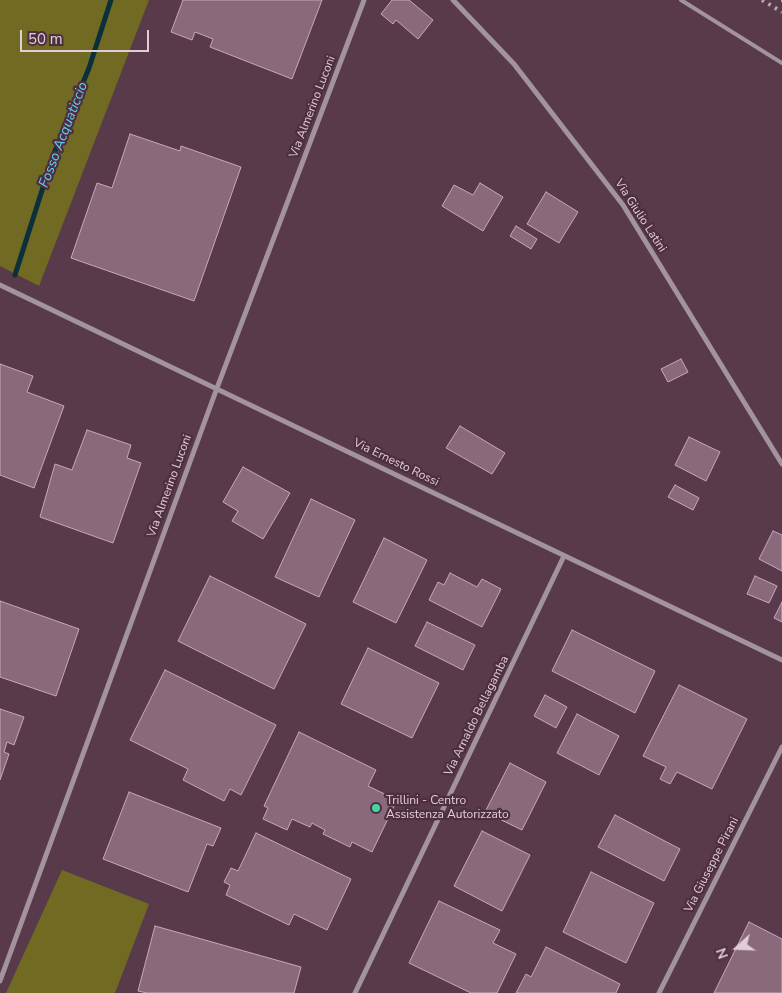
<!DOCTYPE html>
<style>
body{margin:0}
#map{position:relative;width:782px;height:993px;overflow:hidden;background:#583a4b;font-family:"Nunito Sans",sans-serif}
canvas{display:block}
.north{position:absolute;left:712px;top:923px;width:50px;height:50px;-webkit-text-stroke:4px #4d2f40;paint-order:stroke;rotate:250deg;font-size:14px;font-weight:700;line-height:20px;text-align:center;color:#e0cdd7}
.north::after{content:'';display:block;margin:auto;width:18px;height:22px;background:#e0cdd7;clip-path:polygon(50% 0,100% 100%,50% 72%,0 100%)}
.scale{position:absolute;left:20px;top:30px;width:129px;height:22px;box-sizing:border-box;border:2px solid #e0cdd7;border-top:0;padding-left:6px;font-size:15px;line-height:18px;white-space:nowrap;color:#e0cdd7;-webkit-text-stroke:4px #4d2f40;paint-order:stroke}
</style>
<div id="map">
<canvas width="782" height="993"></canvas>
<div class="north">N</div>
<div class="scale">50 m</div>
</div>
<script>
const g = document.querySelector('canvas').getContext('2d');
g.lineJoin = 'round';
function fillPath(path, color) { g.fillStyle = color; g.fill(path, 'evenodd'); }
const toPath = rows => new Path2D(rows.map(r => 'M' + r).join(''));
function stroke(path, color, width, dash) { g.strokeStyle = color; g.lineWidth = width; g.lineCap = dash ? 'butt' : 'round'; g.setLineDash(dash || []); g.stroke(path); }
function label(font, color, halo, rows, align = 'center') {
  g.font = font + ' "Nunito Sans",sans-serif'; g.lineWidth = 4.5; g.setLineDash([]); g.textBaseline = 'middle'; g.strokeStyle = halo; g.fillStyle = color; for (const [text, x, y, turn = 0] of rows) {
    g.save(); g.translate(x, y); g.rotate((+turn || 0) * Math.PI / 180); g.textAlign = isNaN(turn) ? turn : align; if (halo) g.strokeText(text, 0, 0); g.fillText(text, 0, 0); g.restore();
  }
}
fillPath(toPath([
 [0,0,149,0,39,286,0,266],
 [62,870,149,904,115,993,6,993]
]), '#706a22');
stroke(toPath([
 [15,275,53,156,89,68,111,0]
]), '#0b2f3b', 5);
const building = toPath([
 [183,0,322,0,292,79,210,47,213,39,195,32,192,40,171,32,183,0],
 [392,0,409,0,433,20,418,39,396,20,393,24,381,14,392,0],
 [130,134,180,151,181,146,241,167,194,301,71,258,97,183,112,188,130,134],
 [480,183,503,197,483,231,442,206,454,185,473,195,480,183],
 [546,192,578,212,559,243,527,224,546,192],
 [516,226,537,239,531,249,510,236,516,226],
 [681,359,688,372,668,382,661,369,681,359],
 [0,364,33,376,27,392,64,406,34,488,0,475,0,364],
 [460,426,505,453,492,474,446,448,460,426],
 [87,430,131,445,127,458,141,463,113,543,40,517,55,464,72,470,87,430],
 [689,437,720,452,706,481,675,465,689,437],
 [243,467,290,493,263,539,232,521,238,511,223,502,243,467],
 [675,485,699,498,693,510,668,497,675,485],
 [311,499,355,520,319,597,275,577,311,499],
 [773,531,782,535,782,571,759,559,773,531],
 [384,538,427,560,396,623,353,602,384,538],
 [450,573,477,587,482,579,501,589,482,627,429,600,438,582,444,585,450,573],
 [210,576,306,624,274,689,178,641,210,576],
 [755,576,777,586,769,603,747,594,755,576],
 [0,601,79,629,56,696,0,677,0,601],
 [782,602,782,622,774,618,782,602],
 [427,622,475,645,463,670,415,646,427,622],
 [572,630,655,671,635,713,552,671,572,630],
 [368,648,439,683,412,738,341,704,368,648],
 [165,670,276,725,241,795,230,789,224,801,183,780,188,769,130,740,165,670],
 [679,685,747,719,712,789,677,772,670,784,660,779,666,767,643,756,679,685],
 [545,695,567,707,556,728,534,716,545,695],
 [0,709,24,717,14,745,7,742,4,752,9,754,0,780,0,709],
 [577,714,619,736,599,775,557,753,577,714],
 [299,732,376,770,368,786,397,800,372,852,352,842,350,847,323,834,325,830,312,823,310,827,292,819,287,830,263,819,268,808,264,806,299,732],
 [510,763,546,782,522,830,485,812,510,763],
 [129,792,221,828,213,846,207,844,188,892,103,859,129,792],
 [615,815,680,849,664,881,598,847,615,815],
 [482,831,530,855,502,911,454,886,482,831],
 [256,833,351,879,327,930,294,914,289,925,226,895,230,885,224,882,231,868,238,871,256,833],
 [591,872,654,903,626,963,563,932,591,872],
 [439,901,500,930,493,943,516,954,497,993,471,993,409,963,439,901],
 [749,922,782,939,782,993,714,993,749,922],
 [155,926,301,967,294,993,147,993,138,991,155,926],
 [546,947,620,984,616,993,516,993,526,974,531,977,546,947]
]);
fillPath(building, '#8a697b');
stroke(building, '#cba6ba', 1);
stroke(toPath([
 [681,0,782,63]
]), '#a3939c', 4);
stroke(toPath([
 [453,0,514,64,623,205,782,464],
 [0,285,782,660],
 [0,981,217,388,364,0],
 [355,993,564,556],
 [659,993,782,747]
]), '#a3939c', 5);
stroke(toPath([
 [762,0,782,12],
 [781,0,782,0]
]), '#bea8b4', 4, [2.5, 5]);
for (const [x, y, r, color] of [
 [376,808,5,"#43d4a0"]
]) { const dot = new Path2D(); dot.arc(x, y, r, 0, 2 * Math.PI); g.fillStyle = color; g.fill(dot); stroke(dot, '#4d2f40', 2); }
label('12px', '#e0cdd7', '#4d2f40', [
 ["Via Almerino Luconi",313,107,-69],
 ["Via Giulio Latini",640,216,57],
 ["Via Ernesto Rossi",396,463,26],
 ["Via Almerino Luconi",170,486,-70],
 ["Via Arnaldo Bellagamba",477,716,-64],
 ["Via Giuseppe Pirani",712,865,-63]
]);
label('12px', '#e0cdd7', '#4d2f40', [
 ["Trillini - Centro",386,801],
 ["Assistenza Autorizzato",386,815]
], 'left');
label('italic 14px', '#60cff7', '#4d2f40', [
 ["Fosso Acquaticcio",64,135,-69]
]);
</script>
